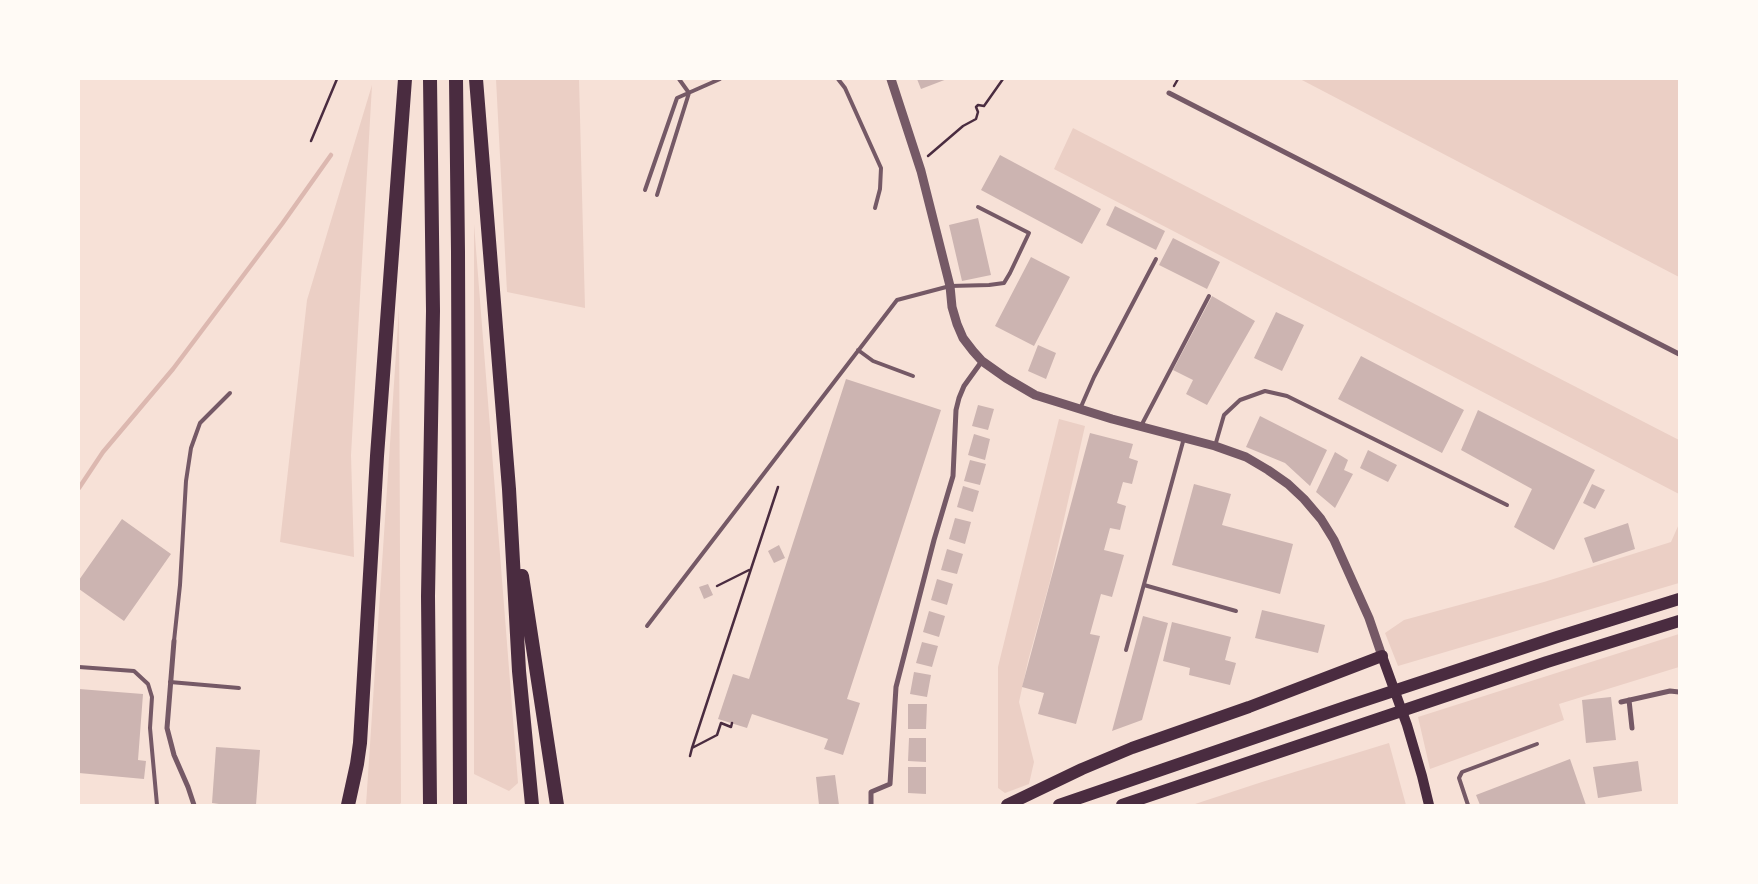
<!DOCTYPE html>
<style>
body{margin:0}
#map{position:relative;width:1758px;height:884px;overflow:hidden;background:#f7e1d7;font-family:"Alegreya Sans",sans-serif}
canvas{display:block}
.frame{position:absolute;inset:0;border:80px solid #fffaf5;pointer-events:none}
</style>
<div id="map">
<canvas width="1758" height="884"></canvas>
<div class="frame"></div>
</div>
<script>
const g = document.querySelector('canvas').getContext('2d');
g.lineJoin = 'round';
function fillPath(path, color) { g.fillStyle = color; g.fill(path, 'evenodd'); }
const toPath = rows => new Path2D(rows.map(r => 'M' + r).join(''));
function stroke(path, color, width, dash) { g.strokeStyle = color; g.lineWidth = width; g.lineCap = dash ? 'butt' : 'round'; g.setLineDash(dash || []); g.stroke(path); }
fillPath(toPath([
 [496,79,579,79,585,308,507,292],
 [1300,79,1679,79,1679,277],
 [372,85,351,455,354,557,280,542,307,300],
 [1073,128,1679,440,1679,494,1054,169],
 [474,224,518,783,509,791,474,774],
 [399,308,401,803,399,805,366,805],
 [1059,419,1085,426,1050,581,1028,661,1019,702,1034,762,1029,784,1005,793,998,788,998,667],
 [1679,524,1679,583,1398,666,1385,633,1404,620,1544,582,1671,542],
 [1679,634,1679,667,1559,704,1564,720,1430,769,1418,717],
 [1389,743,1406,805,1192,805,1262,782]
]), '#ebcfc5');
stroke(toPath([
 [79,488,103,452,173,369,282,224,331,155]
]), '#dcb8b0', 4.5);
fillPath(toPath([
 [917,79,947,79,921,89],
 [1000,155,1101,209,1082,244,981,190],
 [1115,206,1165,231,1156,250,1106,225],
 [978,218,991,275,962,281,949,225],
 [1173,238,1220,262,1207,289,1159,265],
 [1031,257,1070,277,1034,346,995,326],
 [1212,296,1255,321,1207,405,1186,394,1193,380,1173,370],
 [1276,312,1304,325,1282,371,1254,358],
 [1038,345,1056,353,1046,379,1028,371],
 [1361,356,1464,410,1442,453,1338,399],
 [846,379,941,410,847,699,860,703,843,755,824,749,828,739,752,714,747,728,718,719,733,674,749,679],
 [978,405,994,409,988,430,972,426],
 [1478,410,1595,470,1554,550,1514,527,1532,489,1461,450],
 [1260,416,1327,450,1310,486,1285,463,1246,447],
 [1090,433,1133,444,1129,458,1138,461,1132,484,1123,482,1117,503,1126,506,1120,530,1110,528,1104,550,1124,555,1112,597,1101,594,1090,634,1100,636,1076,724,1038,714,1044,693,1022,687],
 [974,434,990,439,985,460,968,455],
 [1368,450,1397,465,1388,482,1360,468],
 [1335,452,1348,460,1344,470,1353,474,1335,508,1316,492],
 [970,460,986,464,980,485,964,481],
 [1194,484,1231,494,1222,525,1293,544,1280,594,1172,565],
 [1592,484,1605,490,1595,509,1583,503],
 [963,486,979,491,973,512,957,507],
 [955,518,971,522,965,544,949,539],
 [122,519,171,554,124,621,79,589,79,580],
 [1628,523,1635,549,1593,563,1584,538],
 [779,545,785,558,774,563,768,551],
 [947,549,963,554,957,574,941,570],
 [937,579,953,584,947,605,931,600],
 [708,584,713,595,704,599,699,587],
 [1262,610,1325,625,1318,653,1255,638],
 [929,611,945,616,939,637,923,632],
 [1143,616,1168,623,1142,720,1112,731],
 [1172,622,1231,637,1225,660,1236,663,1230,685,1189,675,1190,668,1163,661],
 [922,642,938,646,932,667,916,663],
 [914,672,931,675,927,697,910,694],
 [79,689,143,694,138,760,146,761,144,779,79,773],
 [1611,697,1616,740,1586,743,1582,700],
 [908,704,927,704,926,729,908,729],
 [909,738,926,738,926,762,908,761],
 [216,747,260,750,256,805,219,805,219,804,212,803],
 [1570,759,1586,805,1480,805,1476,795],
 [1638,761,1642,791,1598,798,1593,767],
 [908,767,926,767,926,794,908,793],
 [835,775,839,805,819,805,816,777]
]), '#ccb4b1');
stroke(toPath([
 [1174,86,1178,79],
 [311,141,337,79],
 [928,156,963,126,976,119,978,112,976,107,978,105,984,106,1003,79],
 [717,586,749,570],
 [732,723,731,727,721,723,717,735,692,748,778,487],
 [690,756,692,748]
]), '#4a2c40', 2.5);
stroke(toPath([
 [679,79,689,93],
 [838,79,845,88,881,168,880,189,875,208],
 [645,190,677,98,720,79],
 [657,195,689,93],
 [858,350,873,361,913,376],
 [1080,409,1094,377,1156,259],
 [1141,426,1209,296],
 [1215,446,1224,415,1240,400,1265,391,1287,396,1507,505],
 [1144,585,1236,611],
 [647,626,897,300,950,286,989,285,1004,283,1010,273,1029,233,978,207],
 [174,641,180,585,186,481,191,448,200,423,230,393],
 [1126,650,1184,438],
 [79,667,134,671,148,684,152,697,150,728,157,805],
 [170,682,239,688],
 [1468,805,1459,778,1462,772,1537,744]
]), '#755966', 4);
stroke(toPath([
 [1169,93,1679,354],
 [174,641,167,728,174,755,188,787,194,805],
 [1629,700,1632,728],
 [1621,702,1670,691,1679,692],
 [871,805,871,792,890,784,896,687,934,540,953,476,956,410,959,398,964,386,982,361]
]), '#755966', 5);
stroke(toPath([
 [891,79,921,171,950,286,952,307,957,324,963,338,973,351,982,361,1006,378,1035,395,1112,419,1215,446,1246,457,1268,470,1288,484,1304,499,1321,519,1334,540,1369,618,1382,656]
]), '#755966', 9);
stroke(toPath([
 [1382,656,1407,725,1422,776,1429,805]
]), '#4a2c40', 10);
stroke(toPath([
 [1007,805,1082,769,1132,748,1249,707,1382,656],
 [1059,805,1348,706,1557,637,1679,599],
 [1122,805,1547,662,1679,621]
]), '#4a2c40', 12);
stroke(toPath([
 [430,79,433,311,428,596,430,805],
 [456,79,458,252,460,805],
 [476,79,509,489,519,671,532,805],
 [522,576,557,805],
 [348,805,357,764,360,743,377,456,405,79]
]), '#4a2c40', 14);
</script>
